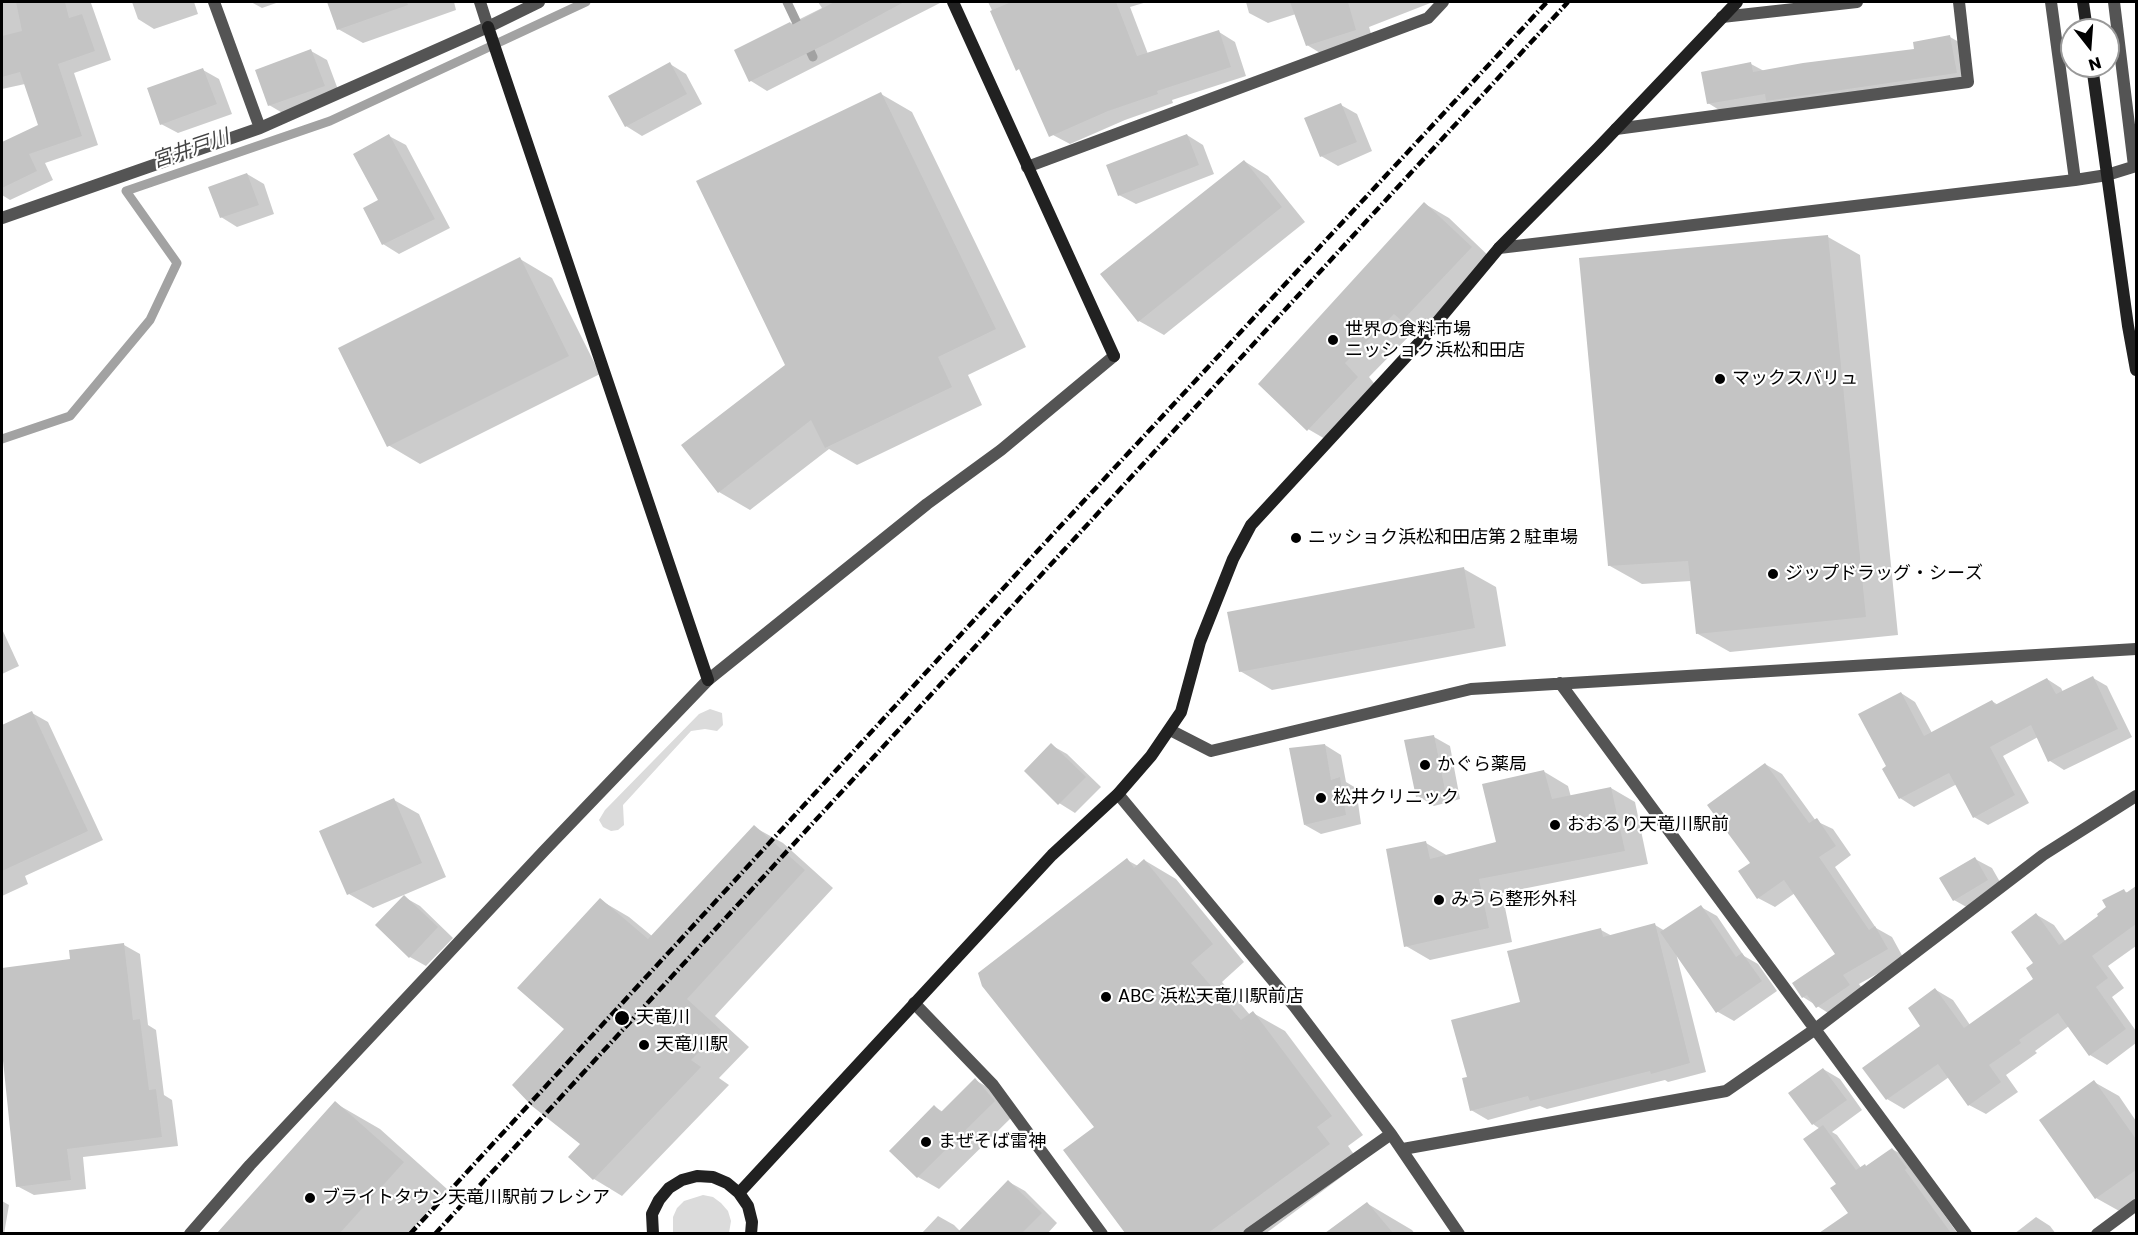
<!DOCTYPE html>
<meta charset="utf-8">
<style>
body{margin:0}
#map{position:relative;width:2138px;height:1235px;overflow:hidden;background:#fff;font-family:Poppins,sans-serif}
canvas{display:block}
.frame{position:absolute;inset:0;border:3px solid #000;pointer-events:none}
.north{position:absolute;left:2060px;top:18px;width:60px;height:60px;box-sizing:border-box;background:#fff;border:2px solid #999;border-radius:50%;rotate:163deg;font-size:16px;font-weight:700;line-height:24px;text-align:center;color:#000}
.north::after{content:'';display:block;margin:auto;width:21px;height:27px;background:#000;clip-path:polygon(50% 0,100% 100%,50% 72%,0 100%)}
</style>
<div id="map">
<canvas width="2138" height="1235"></canvas>
<div class="frame"></div>
<div class="north">N</div>
</div>
<script>
const g = document.querySelector('canvas').getContext('2d');
g.lineJoin = 'round';
function fillPath(path, color) { g.fillStyle = color; g.fill(path, 'evenodd'); }
const toPath = rows => new Path2D(rows.map(r => 'M' + r).join(''));
function stroke(path, color, width, dash) { g.strokeStyle = color; g.lineWidth = width; g.lineCap = dash ? 'butt' : 'round'; g.setLineDash(dash || []); g.stroke(path); }
function label(font, color, halo, rows, align = 'center') {
  g.font = font + ' Poppins,"Noto Sans JP",sans-serif'; g.lineWidth = 4.5; g.setLineDash([]); g.textBaseline = 'middle'; g.strokeStyle = halo; g.fillStyle = color; for (const [text, x, y, turn = 0] of rows) {
    g.save(); g.translate(x, y); g.rotate((+turn || 0) * Math.PI / 180); g.textAlign = isNaN(turn) ? turn : align; if (halo) g.strokeText(text, 0, 0); g.fillText(text, 0, 0); g.restore();
  }
}
fillPath(toPath([
 [710,709,722,713,723,725,717,731,705,729,691,731,623,805,624,825,618,830,611,831,603,827,599,820,605,810,699,714],
 [703,1195,713,1197,721,1203,728,1211,731,1221,729,1233,673,1233,673,1217,677,1208,684,1201]
]), '#dbdbdb');
fillPath(toPath([
 [2,2,98,2,91,3,111,60,74,73,98,145,45,163,53,180,10,200,2,195,2,144,40,126,25,84,2,89],
 [132,2,194,2,198,14,154,29,138,19],
 [251,2,279,2,262,8],
 [329,2,454,2,456,10,363,43,338,29],
 [818,2,942,2,767,91,751,81,736,51,822,8],
 [988,2,1147,2,1130,7,1148,54,1219,32,1235,42,1246,76,1172,100,1173,103,1125,120,1070,144,1053,135],
 [1246,2,1433,2,1369,27,1373,40,1325,56,1307,45,1296,14,1268,23,1249,13],
 [1950,37,1966,46,1973,82,1724,113,1708,103,1751,64,1764,71,1916,50],
 [311,51,327,60,340,95,286,115,269,105],
 [670,64,686,74,702,104,642,136,626,126],
 [203,70,219,79,232,114,178,133,161,124],
 [881,94,912,112,1026,347,968,375,982,405,857,465,829,449,750,510,719,492,786,365],
 [1341,105,1357,114,1372,151,1338,166,1321,156],
 [1187,135,1203,145,1214,174,1136,204,1119,195],
 [389,136,406,145,450,228,399,254,383,244,380,201],
 [1244,161,1268,176,1305,222,1164,335,1139,321,1102,274],
 [247,174,264,184,274,214,237,227,221,217],
 [1425,204,1449,218,1495,262,1427,334,1417,328,1369,377,1381,392,1332,443,1308,429],
 [1828,237,1860,255,1898,635,1730,652,1698,634,1691,581,1642,584,1610,566],
 [520,259,552,278,600,374,420,464,388,445],
 [1464,569,1496,587,1506,646,1272,690,1240,671],
 [2,629,19,666,2,674],
 [2093,678,2107,686,2132,737,2064,770,2050,761,2038,737,2003,756,2029,803,1988,825,1974,817,1957,784,1914,807,1900,798,1888,767,1901,693,1915,702,1932,733,1992,701,1998,705,2047,679,2061,688,2063,692],
 [32,713,48,722,103,840,25,876,28,884,2,896,2,726],
 [1434,737,1450,746,1460,799,1434,806,1418,796],
 [1051,745,1067,754,1101,787,1075,813,1059,803],
 [1325,745,1341,755,1346,782,1356,788,1361,824,1321,834,1305,825],
 [1765,764,1782,774,1816,821,1833,829,1851,855,1835,867,1876,928,1892,937,1904,959,1859,984,1866,994,1833,1016,1803,997,1837,954,1795,893,1775,907,1758,898,1752,864],
 [1543,771,1568,786,1571,797,1611,788,1635,802,1648,864,1502,893,1512,942,1430,960,1406,946,1426,843,1448,856,1498,843],
 [394,800,419,814,446,877,373,908,349,894],
 [754,827,783,843,833,888,715,1016,749,1047,719,1078,729,1085,622,1196,594,1179,582,1144,566,1029,600,900,629,917,652,936],
 [1975,859,1992,868,2004,889,1970,909,1954,900],
 [1127,860,1138,866,1144,860,1176,879,1244,962,1222,982,1250,1015,1253,1013,1285,1031,1363,1135,1348,1146,1360,1163,1265,1234,1127,1234,1066,1150,1096,1127],
 [2136,887,2136,946,2108,966,2124,988,2112,997,2136,1031,2136,1043,2107,1065,2090,1055,2069,1026,2035,1051,2037,1053,2006,1075,2018,1092,1986,1114,1969,1105,1949,1077,1904,1109,1887,1099,1864,1068,1922,1026,1936,990,1953,1000,1970,1025,2035,979,2037,915,2054,925,2066,942,2100,916,2124,891,2128,893],
 [404,897,420,906,453,938,426,966,410,957],
 [1701,907,1717,916,1744,956,1758,964,1777,991,1734,1021,1718,1012,1676,953,1706,1072,1668,1082,1665,1080,1547,1109,1540,1106,1488,1120,1471,1110,1469,1078,1522,1003,1601,930,1612,936,1655,925,1665,931],
 [124,945,140,954,148,1025,156,1030,164,1095,172,1100,178,1146,83,1157,86,1189,34,1195,17,1186,2,1040,2,969,72,961],
 [1823,1069,1840,1079,1862,1110,1832,1132,1837,1135,1861,1168,1867,1167,1892,1149,1906,1157,1918,1178,1958,1234,1822,1234,1850,1213,1838,1184,1820,1129,1813,1124],
 [975,1080,996,1092,1015,1114,939,1189,918,1177,891,1151,935,1107,943,1112],
 [2094,1082,2119,1096,2136,1121,2136,1201,2121,1212,2096,1198],
 [335,1103,380,1129,447,1189,408,1234,219,1234],
 [1009,1182,1025,1191,1057,1223,1047,1234,1006,1234,981,1210],
 [2,1201,9,1205,4,1234,2,1234],
 [1368,1204,1412,1230,1415,1234,1328,1234],
 [938,1216,954,1225,963,1234,921,1234],
 [2036,1217,2050,1226,2056,1234,2014,1234]
]), '#0003');
stroke(toPath([
 [787,2,813,57],
 [2,439,70,416,150,320,177,263,126,191,330,121,586,2]
]), '#a2a2a2', 9);
fillPath(toPath([
 [16,2,65,2,69,18,82,14,95,51,58,64,82,136,29,154,37,171,2,188,2,142,38,125,20,72,2,77,2,36,22,31],
 [327,2,407,2,408,5,337,30],
 [834,2,904,2,832,41,749,82,734,50,790,22,792,25],
 [1011,2,1116,2,1137,56,1219,30,1231,67,1157,91,1158,94,1108,111,1049,137,1019,69,1016,71,990,11],
 [1290,2,1348,2,1356,30,1306,46],
 [1950,35,1957,73,1766,101,1765,94,1707,104,1701,72,1751,62,1753,72,1803,63,1914,49,1913,42],
 [311,49,325,86,268,106,255,70],
 [670,62,687,94,625,127,608,96],
 [203,68,217,104,160,125,147,88],
 [881,92,996,329,938,357,952,387,825,448,811,420,718,493,681,445,785,365,696,181],
 [1341,103,1357,142,1320,157,1304,118],
 [389,134,435,219,382,245,363,208,378,200,353,154],
 [1187,134,1199,165,1118,196,1106,165],
 [1244,160,1282,207,1138,322,1100,274],
 [247,173,259,205,220,218,208,187],
 [1424,202,1472,247,1402,321,1394,314,1345,363,1358,377,1307,431,1258,384],
 [1828,235,1866,617,1696,634,1688,561,1608,566,1579,258],
 [520,257,569,356,387,447,338,348],
 [1464,567,1475,628,1239,672,1227,612],
 [2093,676,2118,729,2048,762,2031,725,1990,747,2015,795,1973,818,1949,773,1899,799,1882,769,1886,766,1858,714,1901,692,1924,736,1992,700,1995,705,2047,678,2056,694],
 [32,711,88,831,2,871,2,725],
 [1434,735,1445,790,1416,797,1404,740],
 [1051,743,1086,777,1058,805,1024,771],
 [1325,744,1331,780,1340,777,1346,815,1304,825,1289,748],
 [1765,763,1809,823,1817,818,1836,846,1819,857,1869,930,1875,926,1888,949,1843,975,1850,985,1816,1008,1807,995,1802,998,1792,983,1835,954,1784,880,1757,899,1738,871,1750,863,1707,805],
 [1544,770,1552,799,1611,787,1625,851,1479,879,1489,928,1404,947,1386,849,1426,841,1430,859,1496,842,1482,784],
 [394,798,422,863,347,895,319,831],
 [754,825,805,870,687,999,721,1030,691,1060,701,1067,593,1180,568,1157,580,1144,532,1106,512,1085,564,1029,517,988,600,898,648,939],
 [1975,857,1988,880,1953,901,1939,878],
 [1127,858,1134,868,1144,859,1213,944,1191,963,1241,1020,1253,1011,1332,1116,1317,1127,1330,1144,1208,1233,1125,1233,1063,1150,1094,1127,982,986,978,973],
 [2136,886,2136,924,2092,956,2108,978,2096,987,2126,1029,2089,1056,2058,1013,2019,1040,2021,1043,1989,1065,2001,1082,1968,1106,1938,1064,1886,1100,1862,1068,1920,1026,1908,1008,1935,988,1964,1028,2033,979,2026,968,2033,963,2011,932,2036,913,2059,945,2098,916,2097,914,2106,907,2102,900,2124,889,2126,893],
 [404,895,438,927,409,958,375,925],
 [1701,905,1736,957,1742,953,1762,981,1716,1013,1660,932],
 [1655,923,1690,1063,1651,1074,1650,1071,1530,1101,1528,1096,1470,1111,1462,1078,1467,1077,1451,1020,1520,1002,1507,951,1601,928,1603,937],
 [124,943,133,1020,140,1019,149,1090,156,1089,162,1137,67,1149,71,1180,16,1187,2,1051,2,968,70,959,69,950],
 [1823,1068,1847,1100,1812,1125,1788,1093],
 [975,1078,995,1101,917,1178,889,1151,934,1105,941,1112],
 [2094,1080,2136,1139,2136,1170,2095,1199,2039,1120],
 [335,1101,404,1162,340,1233,217,1233],
 [1823,1125,1856,1170,1865,1164,1866,1166,1892,1148,1907,1168,1905,1170,1951,1233,1819,1233,1848,1213,1830,1188,1836,1184,1803,1139],
 [1008,1180,1042,1213,1022,1233,957,1233],
 [1367,1202,1393,1233,1325,1233]
]), '#c4c4c4');
stroke(toPath([
 [214,2,260,128],
 [480,2,488,27],
 [2051,2,2075,180],
 [2114,2,2134,166],
 [1722,17,1857,2],
 [1616,129,1968,82,1959,2],
 [1027,167,1428,18,1443,2],
 [2,218,260,128,488,27,539,2],
 [1499,248,2075,180,2107,175,2136,166],
 [1560,683,1966,1234],
 [1170,730,1211,751,1471,689,2136,649],
 [1118,794,1294,1006,1391,1134,1249,1234],
 [914,1003,993,1085,1102,1234],
 [1391,1134,1459,1234],
 [1403,1149,1726,1091,1814,1030,2043,855,2136,796],
 [190,1234,250,1165,544,851,708,680,927,504,1001,450,1114,356],
 [2097,1234,2136,1205]
]), '#545454', 12);
stroke(toPath([
 [953,2,1114,356],
 [2083,2,2087,30],
 [488,27,708,680],
 [2092,66,2128,326,2136,370],
 [739,1193,1052,855,1118,794,1151,756,1181,712,1200,642,1233,559,1251,525,1428,333,1499,248,1598,148,1737,2],
 [653,1234,652,1214,659,1200,669,1188,682,1180,697,1176,713,1177,727,1183,739,1193,748,1206,752,1222,751,1234]
]), '#212121', 12);
stroke(toPath([
 [410,1234,1055,532,1547,2],
 [435,1234,1568,2]
]), '#000', 4.5, [9, 3, 1.5, 3]);
for (const [x, y, r, color] of [
 [1333,340,6,"#000"],
 [1720,379,6,"#000"],
 [1296,538,6,"#000"],
 [1773,574,6,"#000"],
 [1425,765,6,"#000"],
 [1321,798,6,"#000"],
 [1555,825,6,"#000"],
 [1439,900,6,"#000"],
 [1106,997,6,"#000"],
 [622,1018,8,"#000"],
 [644,1045,6,"#000"],
 [926,1142,6,"#000"],
 [310,1198,6,"#000"]
]) { const dot = new Path2D(); dot.arc(x, y, r, 0, 2 * Math.PI); g.fillStyle = color; g.fill(dot); stroke(dot, '#fff', 2); }
label('18px', '#000', '#fff', [
 ["世界の食料市場",1345,330],
 ["ニッショク浜松和田店",1345,351],
 ["マックスバリュ",1732,379],
 ["ニッショク浜松和田店第２駐車場",1308,538],
 ["ジップドラッグ・シーズ",1785,574],
 ["かぐら薬局",1437,765],
 ["松井クリニック",1333,798],
 ["おおるり天竜川駅前",1567,825],
 ["みうら整形外科",1451,900],
 ["ABC 浜松天竜川駅前店",1118,997],
 ["天竜川",636,1018],
 ["天竜川駅",656,1045],
 ["まぜそば雷神",938,1142],
 ["ブライトタウン天竜川駅前フレシア",322,1198]
], 'left');
label('italic 20px', '#434343', '#fff', [
 ["宮井戸川",191,150,-19]
]);
</script>
